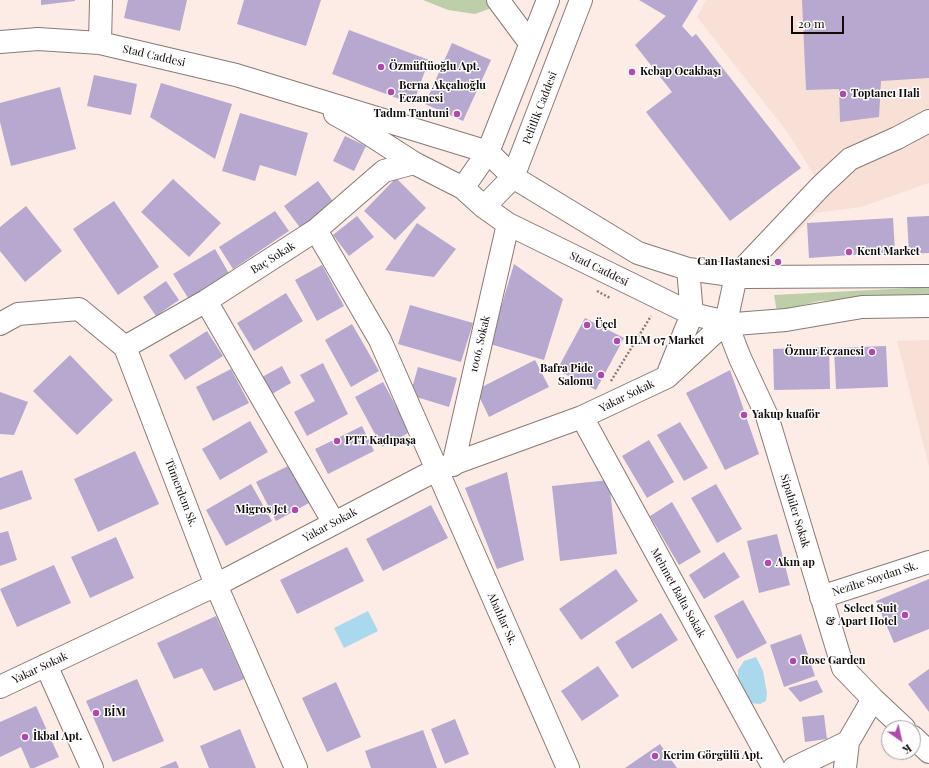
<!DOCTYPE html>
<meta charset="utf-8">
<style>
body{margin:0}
#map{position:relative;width:929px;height:768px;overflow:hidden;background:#fdece5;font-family:"Playfair Display",serif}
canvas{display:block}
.north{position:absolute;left:881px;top:720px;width:40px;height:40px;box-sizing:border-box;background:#fdfdfd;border:1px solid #9e9c9b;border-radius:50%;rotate:146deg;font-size:11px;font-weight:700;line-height:16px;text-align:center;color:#0f0a08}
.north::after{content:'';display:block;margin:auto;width:14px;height:18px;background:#af49ac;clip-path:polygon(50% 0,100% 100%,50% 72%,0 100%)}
.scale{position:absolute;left:791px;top:16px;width:53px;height:18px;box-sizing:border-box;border:2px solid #0f0a08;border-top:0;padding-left:5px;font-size:12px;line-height:14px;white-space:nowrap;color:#0f0a08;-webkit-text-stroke:3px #fdfdfd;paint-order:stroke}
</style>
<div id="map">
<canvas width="929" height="768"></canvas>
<div class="north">K</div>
<div class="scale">20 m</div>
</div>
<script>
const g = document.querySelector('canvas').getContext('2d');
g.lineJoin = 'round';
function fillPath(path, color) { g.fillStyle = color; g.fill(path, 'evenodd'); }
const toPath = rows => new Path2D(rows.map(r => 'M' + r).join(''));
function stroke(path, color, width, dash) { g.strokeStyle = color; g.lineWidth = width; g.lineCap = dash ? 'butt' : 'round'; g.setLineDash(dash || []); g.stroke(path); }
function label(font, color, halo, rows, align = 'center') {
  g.font = font + ' "Playfair Display",serif'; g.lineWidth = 3; g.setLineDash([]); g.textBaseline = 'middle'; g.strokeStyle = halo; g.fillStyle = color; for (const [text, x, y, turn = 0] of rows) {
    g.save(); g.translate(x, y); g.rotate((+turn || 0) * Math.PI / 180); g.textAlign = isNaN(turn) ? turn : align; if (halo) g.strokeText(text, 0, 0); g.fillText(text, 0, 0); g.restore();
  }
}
fillPath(toPath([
 [706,0,929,0,929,183,861,207,816,213,780,250,762,240,815,177,788,133,697,17],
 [929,340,929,467,897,341]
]), '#f9e0d6');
fillPath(toPath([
 [423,0,493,0,497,6,475,14,448,10],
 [929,287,929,294,819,301,777,312,774,295]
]), '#bdcfa9');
fillPath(toPath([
 [368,611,378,631,344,648,334,628],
 [756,657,763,671,767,693,766,701,760,704,751,703,738,686,738,670,744,661]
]), '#aad8ec');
fillPath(toPath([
 [41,0,75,0,75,1,41,5],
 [128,0,187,0,180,31,124,18],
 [244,0,321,0,306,46,237,24],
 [639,0,698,0,682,26,692,37,696,34,801,168,730,221,646,112,672,92,635,45,666,16],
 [802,0,929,0,929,78,881,81,879,117,840,122,839,89,806,90],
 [349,30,429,60,413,104,332,74],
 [452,43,491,60,463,121,425,104],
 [94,75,137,84,131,115,87,106],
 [161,83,232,104,215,159,150,117],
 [60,87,76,149,11,166,0,122,0,103],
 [240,113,308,133,296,176,260,165,255,181,222,171],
 [345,136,366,146,354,171,333,161],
 [396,178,426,208,395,240,364,211],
 [173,179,221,223,189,257,141,212],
 [318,181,335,204,301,229,284,206],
 [114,201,159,267,118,295,73,229],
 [26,206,62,251,25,282,0,251,0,227],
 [275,211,289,231,233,269,219,247],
 [357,216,374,237,349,256,333,235],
 [929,216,929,253,909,254,907,217],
 [893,218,895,252,809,258,807,223],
 [417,223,456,249,434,277,385,270],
 [215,249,231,277,190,301,173,274],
 [514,264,563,299,544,360,490,344],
 [322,265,344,306,317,321,295,280],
 [166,281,179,300,156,316,143,297],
 [286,293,303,321,254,351,237,323],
 [410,305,473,323,461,362,398,344],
 [585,318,624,338,596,390,557,370],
 [352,324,379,371,351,387,325,340],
 [207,331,223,356,185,380,169,355],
 [886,346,888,387,836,389,834,348],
 [829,347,830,389,774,390,773,349],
 [70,355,113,400,77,435,33,391],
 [535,360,549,387,489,417,476,390],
 [323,363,348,414,307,436,294,412,315,401,300,375],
 [282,366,291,383,272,394,262,377],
 [418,367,457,378,449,407,410,395],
 [231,369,249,403,213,421,196,387],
 [730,370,759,454,725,470,686,393],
 [383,382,410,432,382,447,355,397],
 [0,392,28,402,14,435,0,434],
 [250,421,268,452,220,480,202,449],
 [680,422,708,468,684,481,657,435],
 [362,426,374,451,328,474,315,449],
 [649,440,674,482,647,498,622,456],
 [135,451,159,504,98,532,74,479],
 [290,465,309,503,276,521,256,482],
 [22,470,32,499,0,510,0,478],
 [507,472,524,560,497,569,465,488],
 [609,480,617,554,560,561,552,486],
 [251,484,272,521,226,546,206,510],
 [716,484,742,529,717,543,691,498],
 [672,502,701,552,679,565,650,516],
 [431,505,448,538,383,571,366,539],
 [8,531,17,560,0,566,0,533],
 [777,534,790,585,759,593,747,541],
 [116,537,134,578,90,598,71,557],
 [347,547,364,581,297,614,280,580],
 [724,552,740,577,704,599,689,575],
 [54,565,71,603,17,627,0,589],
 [616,569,638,601,581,640,559,609],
 [929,579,929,629,894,643,876,601],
 [743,600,767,643,737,659,714,616],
 [661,613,678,640,632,669,615,642],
 [216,616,244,679,214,691,202,668,174,679,157,643],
 [801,634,815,676,784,687,770,645],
 [598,666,619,696,582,721,561,691],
 [929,669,929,712,908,684],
 [137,679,164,741,113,762,86,701],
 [817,680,823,692,800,702,788,688],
 [336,682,361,737,327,752,302,698],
 [36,706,59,757,34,768,30,768,21,747,0,757,0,722],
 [824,715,827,739,805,742,802,717],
 [455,719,469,754,445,764,431,729],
 [240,729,256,768,209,768,200,746],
 [423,730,437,768,371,768,365,751],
 [660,744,677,768,625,768],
 [176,761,179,768,159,768]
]), '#b6a8ce');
const minor = toPath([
 [498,0,530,43],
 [0,42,38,39,100,43,236,75,488,152,513,177,638,253,688,269,745,277,929,276],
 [100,43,101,0],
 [335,114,355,125,414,163,463,188,484,207,508,224,692,314,735,324,786,320,862,307,929,306],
 [463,188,488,152,548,0],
 [484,207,513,177,581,0],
 [316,230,380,340,568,768],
 [206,301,334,523],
 [726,322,740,358,767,416,843,668,873,699,904,728],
 [0,324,18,314,79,309,125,347,216,585,296,768],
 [125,347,206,301,316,230,384,171,414,163],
 [669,371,692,314,688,269],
 [582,417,774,768],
 [453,465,508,224],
 [821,597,929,562],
 [46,665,92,768],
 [0,687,216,585,436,470,582,417,667,377,726,322,736,276,821,186,850,159,897,138,929,121],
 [913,737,929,752],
 [794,768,848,742,873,699],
 [845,768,848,742]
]);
stroke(minor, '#897a74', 24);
stroke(toPath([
 [597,291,610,298],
 [611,381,651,316]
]), '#877c78', 2.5, [2, 2]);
stroke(minor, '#fff', 22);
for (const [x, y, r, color] of [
 [381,67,4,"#af49ac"],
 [632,72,4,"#af49ac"],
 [391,92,4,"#af49ac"],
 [843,94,4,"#af49ac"],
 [457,114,4,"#af49ac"],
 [849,252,4,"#af49ac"],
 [778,262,4,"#af49ac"],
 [587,325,4,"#af49ac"],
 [617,341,4,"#af49ac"],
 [872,352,4,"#af49ac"],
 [601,375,4,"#af49ac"],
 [744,415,4,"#af49ac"],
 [337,441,4,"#af49ac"],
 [295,510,4,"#af49ac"],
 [768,563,4,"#af49ac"],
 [905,615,4,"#af49ac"],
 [793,661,4,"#af49ac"],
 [96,713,4,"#af49ac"],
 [25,737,4,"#af49ac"],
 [655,756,4,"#af49ac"]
]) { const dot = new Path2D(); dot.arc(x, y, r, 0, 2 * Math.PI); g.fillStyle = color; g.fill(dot); stroke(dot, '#fdfdfd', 1.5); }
label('11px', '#0f0a08', '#fdfdfd', [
 ["Stad Caddesi",154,56,13],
 ["Pelitlik Caddesi",540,108,-69],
 ["Baç Sokak",273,258,-32],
 ["Stad Caddesi",599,269,26],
 ["1006. Sokak",480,344,-77],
 ["Yakar Sokak",627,396,-26],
 ["Tümerdem Sk.",181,493,69],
 ["Sipahiler Sokak",795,511,73],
 ["Yakar Sokak",330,525,-28],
 ["Nezihe Soydan Sk.",875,579,-18],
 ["Mehmet Balta Sokak",678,593,61],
 ["Abalılar Sk.",502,619,66],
 ["Yakar Sokak",40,668,-25]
]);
label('bold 11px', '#0f0a08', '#fdfdfd', [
 ["Özmüftüoğlu Apt.",389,67],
 ["Kebap Ocakbaşı",640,72],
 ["Berna Akçalıoğlu",399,86],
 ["Eczanesi",399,99],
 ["Toptancı Hali",851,94],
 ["Tadım Tantuni",449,114,"right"],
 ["Kent Market",857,252],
 ["Can Hastanesi",770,262,"right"],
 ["Üçel",595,325],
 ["HLM 07 Market",625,341],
 ["Öznur Eczanesi",864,352,"right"],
 ["Bafra Pide",593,369,"right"],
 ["Salonu",593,382,"right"],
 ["Yakup kuaför",752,415],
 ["PTT Kadıpaşa",345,441],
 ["Migros Jet",287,510,"right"],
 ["Akın ap",776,563],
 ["Select Suit",897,609,"right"],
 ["& Apart Hotel",897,622,"right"],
 ["Rose Garden",801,661],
 ["BİM",104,713],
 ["İkbal Apt.",33,737],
 ["Kerim Görgülü Apt.",663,756]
], 'left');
</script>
